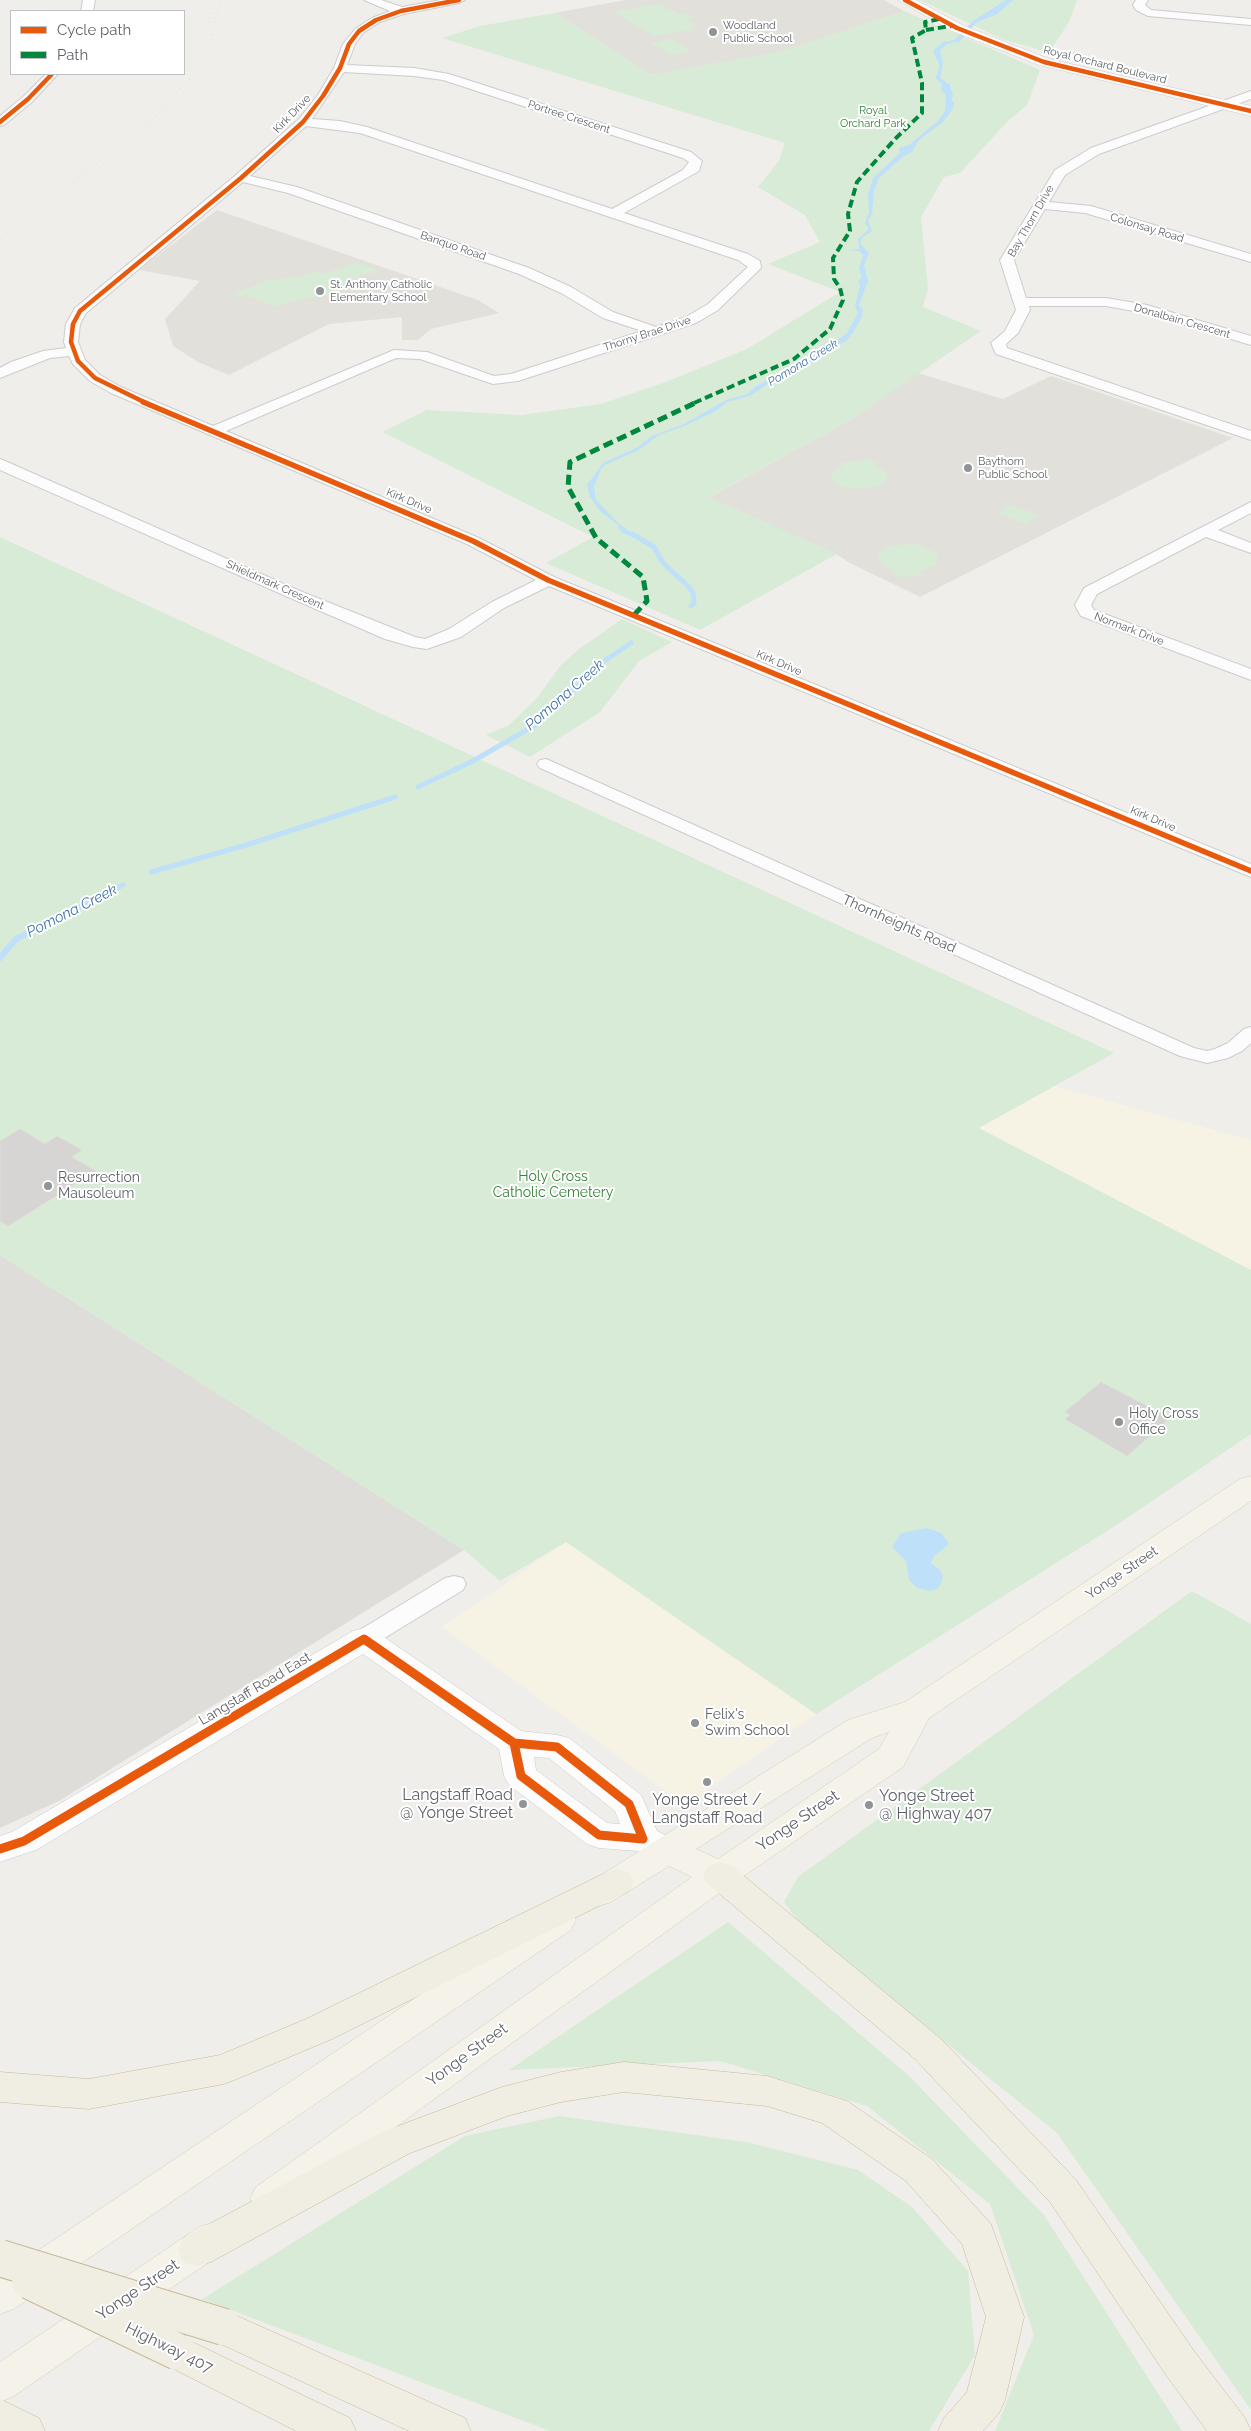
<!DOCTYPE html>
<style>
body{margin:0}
#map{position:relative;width:1251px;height:2431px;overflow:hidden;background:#efeeea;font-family:Raleway,sans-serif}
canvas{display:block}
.legend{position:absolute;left:10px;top:10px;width:175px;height:65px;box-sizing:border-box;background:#fff;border:1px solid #bfc1c3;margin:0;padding:6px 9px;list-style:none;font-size:15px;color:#5f6368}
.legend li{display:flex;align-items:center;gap:10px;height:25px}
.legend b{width:25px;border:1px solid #bfc1c3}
</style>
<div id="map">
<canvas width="1251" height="2431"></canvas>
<ul class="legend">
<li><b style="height:6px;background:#e8590c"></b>Cycle path</li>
<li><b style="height:6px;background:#00873e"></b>Path</li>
</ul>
</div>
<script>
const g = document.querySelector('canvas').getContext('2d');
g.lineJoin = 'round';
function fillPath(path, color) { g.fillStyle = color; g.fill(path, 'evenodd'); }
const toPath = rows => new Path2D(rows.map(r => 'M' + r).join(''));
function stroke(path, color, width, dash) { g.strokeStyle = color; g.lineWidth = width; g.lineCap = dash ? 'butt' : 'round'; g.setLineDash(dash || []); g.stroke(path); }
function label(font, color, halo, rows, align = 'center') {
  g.font = font + ' Raleway,sans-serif'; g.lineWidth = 4; g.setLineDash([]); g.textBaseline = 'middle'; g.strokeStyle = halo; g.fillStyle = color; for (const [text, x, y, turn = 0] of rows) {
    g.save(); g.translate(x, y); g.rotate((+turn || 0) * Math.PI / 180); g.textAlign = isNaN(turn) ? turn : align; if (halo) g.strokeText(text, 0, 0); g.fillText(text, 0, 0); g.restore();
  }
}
fillPath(toPath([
 [1054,1086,1251,1140,1251,1270,979,1128],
 [566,1542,816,1714,684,1805,442,1627]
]), '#f7f3e4');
fillPath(toPath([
 [0,1255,464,1550,59,1801,0,1828]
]), '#dfddda');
fillPath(toPath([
 [625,0,884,0,904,11,782,52,651,75,555,13],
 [217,210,478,300,499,313,431,329,418,340,402,340,402,317,329,324,229,375,198,362,173,346,165,319,200,281,139,270],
 [918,373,1003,399,1051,376,1233,438,920,597,850,563,836,554,708,498,853,418]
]), '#e2e0da');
fillPath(toPath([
 [920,0,1077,0,1069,22,1052,48,1047,52,1002,39],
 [658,4,680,14,686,13,694,18,687,20,698,26,693,27,695,29,654,36,614,12],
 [904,11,1040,70,1027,105,1008,121,960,173,944,177,921,217,928,288,923,307,981,331,853,418,709,497,837,554,700,630,546,563,593,537,382,432,427,410,521,415,601,404,663,383,747,349,840,292,768,264,820,242,805,215,758,187,779,161,785,143,442,38,480,26,555,13,651,75,779,52],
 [671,39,691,51,672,55,651,43],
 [356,262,380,271,359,276,340,291,329,295,296,300,274,307,250,297,230,295,272,279,277,280,289,276,296,278,316,271,324,274],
 [868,459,878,464,875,466,886,472,888,479,876,487,858,489,843,487,832,480,831,473,843,467,839,463],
 [1012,505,1040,516,1025,524,997,513],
 [0,537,1114,1053,979,1128,1251,1270,1251,1434,1118,1524,816,1714,566,1542,500,1581,464,1550,0,1255],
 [918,544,938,554,936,565,917,572,923,576,901,577,883,565,877,553,893,545],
 [622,619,672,642,639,661,600,712,530,757,486,735,509,725,537,698,561,665,579,649],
 [1192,1591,1251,1624,1251,2410,1057,2133,802,1926,784,1902,798,1877],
 [728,1922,908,2075,1044,2215,1182,2431,995,2431,1034,2335,990,2204,867,2106,720,2061,509,2070],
 [559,2116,746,2142,858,2170,912,2207,968,2271,975,2355,929,2431,550,2431,202,2299,465,2136]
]), '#d8ebd6');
fillPath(toPath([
 [1006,0,1013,0,997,14,977,22,959,42,949,43,940,50,943,63,940,78,950,85,953,96,951,99,954,103,952,110,943,122,919,140,912,152,904,156,879,178,874,191,872,214,868,221,872,231,863,237,860,243,869,253,864,265,868,281,859,305,863,310,862,316,853,333,846,341,833,347,821,358,774,380,750,396,727,402,716,411,687,425,659,435,639,450,605,465,601,469,594,487,596,500,620,525,639,537,634,538,621,532,617,524,600,511,590,497,587,485,603,463,638,447,652,436,684,424,726,400,747,394,758,385,818,354,847,333,858,313,855,305,860,285,858,281,862,277,859,269,863,255,859,251,849,250,859,249,858,239,869,229,865,223,869,213,868,194,873,178,900,153,899,148,909,145,939,120,945,111,946,95,941,91,942,84,935,78,938,74,939,64,933,51,943,42,954,40,973,21],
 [927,1528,941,1533,949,1544,934,1556,931,1563,940,1570,943,1577,939,1588,930,1591,917,1588,909,1580,906,1561,892,1547,901,1533]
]), '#bfe0f9');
stroke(toPath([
 [632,534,654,547,663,563,688,586,693,593,694,603,691,606],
 [418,787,471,762,534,726,556,701,582,683,591,670,631,643],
 [151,872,246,845,395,797],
 [56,919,123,885]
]), '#bfe0f9', 5);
stroke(toPath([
 [0,958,16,939,58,918]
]), '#bfe0f9', 6);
const building = toPath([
 [20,1129,45,1144,57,1136,82,1150,71,1157,96,1171,8,1226,0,1221,0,1141,20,1129],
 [1101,1382,1170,1418,1127,1456,1065,1419,1070,1415,1065,1412,1101,1382]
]);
fillPath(building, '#d6d5d3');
stroke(building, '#deddd9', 1);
const street = toPath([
 [83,0,95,0,93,11,81,11,83,0],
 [364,0,381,0,402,7,441,0,465,0,459,3,404,14,380,22,363,33,355,44,347,65,414,68,449,74,691,152,702,161,699,171,624,213,748,254,760,261,761,268,718,310,696,323,518,381,493,384,420,359,396,358,226,431,479,538,554,577,1251,864,1251,877,549,586,504,608,461,637,427,649,413,647,385,639,288,597,0,470,0,459,5,461,300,591,415,637,425,639,449,629,492,602,536,580,467,544,111,393,90,381,73,364,69,356,50,358,0,378,0,368,11,362,43,351,66,348,64,342,66,324,75,308,236,175,299,119,318,95,334,68,343,44,355,29,372,18,390,11,364,0],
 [344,72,414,76,443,80,683,158,689,162,683,170,612,209,367,127,340,121,312,119,344,72],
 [306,126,360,133,738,260,748,267,708,304,686,317,656,327,613,312,571,287,529,268,297,187,250,176,306,126],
 [243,182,288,193,519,274,561,293,603,318,642,331,511,374,494,376,427,352,394,350,213,426,121,387,100,375,85,360,78,342,80,324,86,313,243,182],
 [1136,0,1148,0,1145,5,1151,10,1251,19,1251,25,1148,16,1136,10,1133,5,1136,0],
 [46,74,58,74,32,102,4,125,0,126,0,116,24,96,46,74],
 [1251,91,1251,99,1099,154,1065,175,1049,202,1091,206,1251,254,1251,262,1085,213,1045,209,1014,260,1026,298,1106,298,1147,305,1251,336,1251,345,1145,313,1106,306,1029,306,1030,310,1018,333,1006,344,1007,348,1251,431,1251,440,996,354,991,343,1005,331,1016,310,1000,260,1055,170,1091,148,1251,91],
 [1251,502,1251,513,1218,530,1251,543,1251,553,1206,537,1097,594,1091,605,1094,610,1251,669,1251,680,1081,616,1079,613,1075,605,1084,588,1251,502],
 [546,759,1194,1048,1207,1051,1215,1049,1228,1043,1244,1029,1251,1027,1251,1043,1242,1051,1228,1058,1207,1063,1180,1056,540,768,537,764,540,760,546,759],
 [454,1576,463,1578,466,1584,463,1590,373,1645,364,1648,355,1645,352,1639,355,1633,445,1578,454,1576]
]);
const secondary = toPath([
 [898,0,916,0,962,25,1049,59,1251,106,1251,116,1039,65,952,31,898,0],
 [364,1628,375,1631,521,1731,557,1735,569,1738,641,1795,657,1831,669,1837,674,1846,669,1855,657,1859,638,1851,599,1848,587,1844,509,1785,504,1776,499,1749,363,1654,36,1850,0,1862,0,1836,12,1832,353,1631,364,1628],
 [534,1757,549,1758,615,1811,620,1824,607,1823,536,1770,534,1757]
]);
const primary = toPath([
 [1251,1476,1251,1501,929,1718,903,1767,732,1884,282,2209,269,2214,256,2209,250,2198,256,2187,692,1877,669,1866,611,1902,599,1906,587,1902,582,1893,587,1884,848,1720,905,1702,1240,1479,1251,1476],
 [889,1732,879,1749,718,1859,696,1849,872,1738,889,1732],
 [559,1906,571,1910,576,1920,571,1930,14,2309,0,2314,0,2276,547,1910,559,1906],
 [212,2223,225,2227,231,2239,225,2251,14,2396,0,2402,0,2362,199,2227,212,2223]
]);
const highway = toPath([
 [720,1862,732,1866,941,2039,1076,2180,1194,2351,1245,2418,1251,2431,1207,2431,1166,2375,1050,2202,915,2059,708,1884,703,1875,708,1866,720,1862],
 [617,1869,629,1873,634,1882,629,1891,332,2039,237,2079,224,2084,89,2109,0,2102,0,2072,89,2079,220,2055,306,2019,605,1873,617,1869],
 [624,2062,767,2076,834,2097,847,2101,932,2159,991,2224,1024,2317,1005,2400,999,2413,983,2431,938,2431,944,2418,967,2392,986,2317,962,2244,906,2181,822,2123,767,2106,624,2092,561,2102,507,2116,408,2154,211,2262,197,2266,183,2262,178,2250,183,2238,382,2132,502,2087,561,2072,624,2062],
 [224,2310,465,2418,471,2431,409,2431,210,2339,204,2327,210,2315,224,2310],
 [178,2335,350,2418,356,2431,296,2431,164,2364,158,2352,164,2340,178,2335],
 [0,2399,39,2418,45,2431,0,2431,0,2399]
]);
stroke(street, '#cbcccc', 2);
stroke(secondary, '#cacacb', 1);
stroke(primary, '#d7ceb8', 1);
stroke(highway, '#c8b996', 1);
fillPath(street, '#fdfcfc');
fillPath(secondary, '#fdfcfc');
fillPath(primary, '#f4f2e9');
fillPath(highway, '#f0ede3');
stroke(toPath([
 [209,22,212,0],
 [0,238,143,128,189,80,210,41,220,0]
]), '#e4e4e4', 2.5, [0.5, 4]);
const highwayBridge = toPath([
 [0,2258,224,2327],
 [30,2281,178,2352]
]);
stroke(highwayBridge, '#c8b996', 38, []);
stroke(highwayBridge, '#f0ede3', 36);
stroke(toPath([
 [926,30,951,26],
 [694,403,794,359,830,329,843,300,840,288,834,279,833,258,850,231,848,214,857,182,895,139,922,113,922,83,912,38,926,30,925,22,940,19]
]), '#00873e', 4, [8, 4]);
stroke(toPath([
 [634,615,647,601,643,577,596,538,568,487,570,462,697,402]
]), '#00873e', 5, [10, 5]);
stroke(toPath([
 [905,0,957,28,1044,62,1251,111],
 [0,122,28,99,52,74],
 [146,403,95,378,78,361,71,342,73,324,80,311,241,178,303,122,323,96,340,68,349,44,359,31,376,20,401,11,459,0]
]), '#e8590c', 4.5);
stroke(toPath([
 [143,402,473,541,548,580,1251,871]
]), '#e8590c', 5.5);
stroke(toPath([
 [514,1743,557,1747,629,1804,643,1839,599,1835,521,1776,514,1743],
 [0,1849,24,1841,364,1639,514,1743]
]), '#e8590c', 9);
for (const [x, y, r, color] of [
 [713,32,5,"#919496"],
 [320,291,5,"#919496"],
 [968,468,5,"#919496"],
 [48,1186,5,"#919496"],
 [1119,1422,5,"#919496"],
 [695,1723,5,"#919496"],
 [707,1782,5,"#919496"],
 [523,1804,5,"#919496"],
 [869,1805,5,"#919496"]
]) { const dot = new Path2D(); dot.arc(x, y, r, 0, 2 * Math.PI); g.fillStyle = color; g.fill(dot); stroke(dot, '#fff', 2); }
label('11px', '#5f6368', '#fff', [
 ["Woodland",723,26],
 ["Public School",723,39],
 ["St. Anthony Catholic",330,285],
 ["Elementary School",330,298],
 ["Baythorn",978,462],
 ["Public School",978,475]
], 'left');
label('11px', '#5f6368', '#fff', [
 ["Royal Orchard Boulevard",1105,65,14],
 ["Kirk Drive",292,114,-46],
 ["Portree Crescent",569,117,18],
 ["Bay Thorn Drive",1031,221,-60],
 ["Colonsay Road",1147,228,17],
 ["Banquo Road",453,246,19],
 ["Donalbain Crescent",1182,321,16],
 ["Thorny Brae Drive",647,334,-18],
 ["Kirk Drive",409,501,23],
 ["Shieldmark Crescent",275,585,24],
 ["Normark Drive",1129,629,21],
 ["Kirk Drive",779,663,23],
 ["Kirk Drive",1153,819,23]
]);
label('11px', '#348238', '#fff', [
 ["Royal",873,111],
 ["Orchard Park",873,124]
]);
label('italic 12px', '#4174aa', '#fff', [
 ["Pomona Creek",803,363,-31]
]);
label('14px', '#5f6368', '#fff', [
 ["Thornheights Road",899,924,24],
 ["Yonge Street",1122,1573,-34],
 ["Langstaff Road East",255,1689,-31]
]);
label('14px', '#348238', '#fff', [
 ["Holy Cross",553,1177],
 ["Catholic Cemetery",553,1193]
]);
label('14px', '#5f6368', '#fff', [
 ["Resurrection",58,1178],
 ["Mausoleum",58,1194],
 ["Holy Cross",1129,1414],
 ["Office",1129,1430],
 ["Felix's",705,1715],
 ["Swim School",705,1731]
], 'left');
label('italic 15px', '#4174aa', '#fff', [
 ["Pomona Creek",565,695,-41],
 ["Pomona Creek",72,911,-27]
]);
label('16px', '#5f6368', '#fff', [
 ["Langstaff Road",513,1795],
 ["@ Yonge Street",513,1813],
 ["Yonge Street",879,1796,"left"],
 ["@ Highway 407",879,1814,"left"],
 ["Yonge Street /",707,1800,"center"],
 ["Langstaff Road",707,1818,"center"]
], 'right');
label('16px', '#5f6368', '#fff', [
 ["Yonge Street",798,1821,-34],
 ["Yonge Street",467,2055,-36],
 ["Yonge Street",138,2290,-34],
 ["Highway 407",169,2348,26]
]);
</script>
